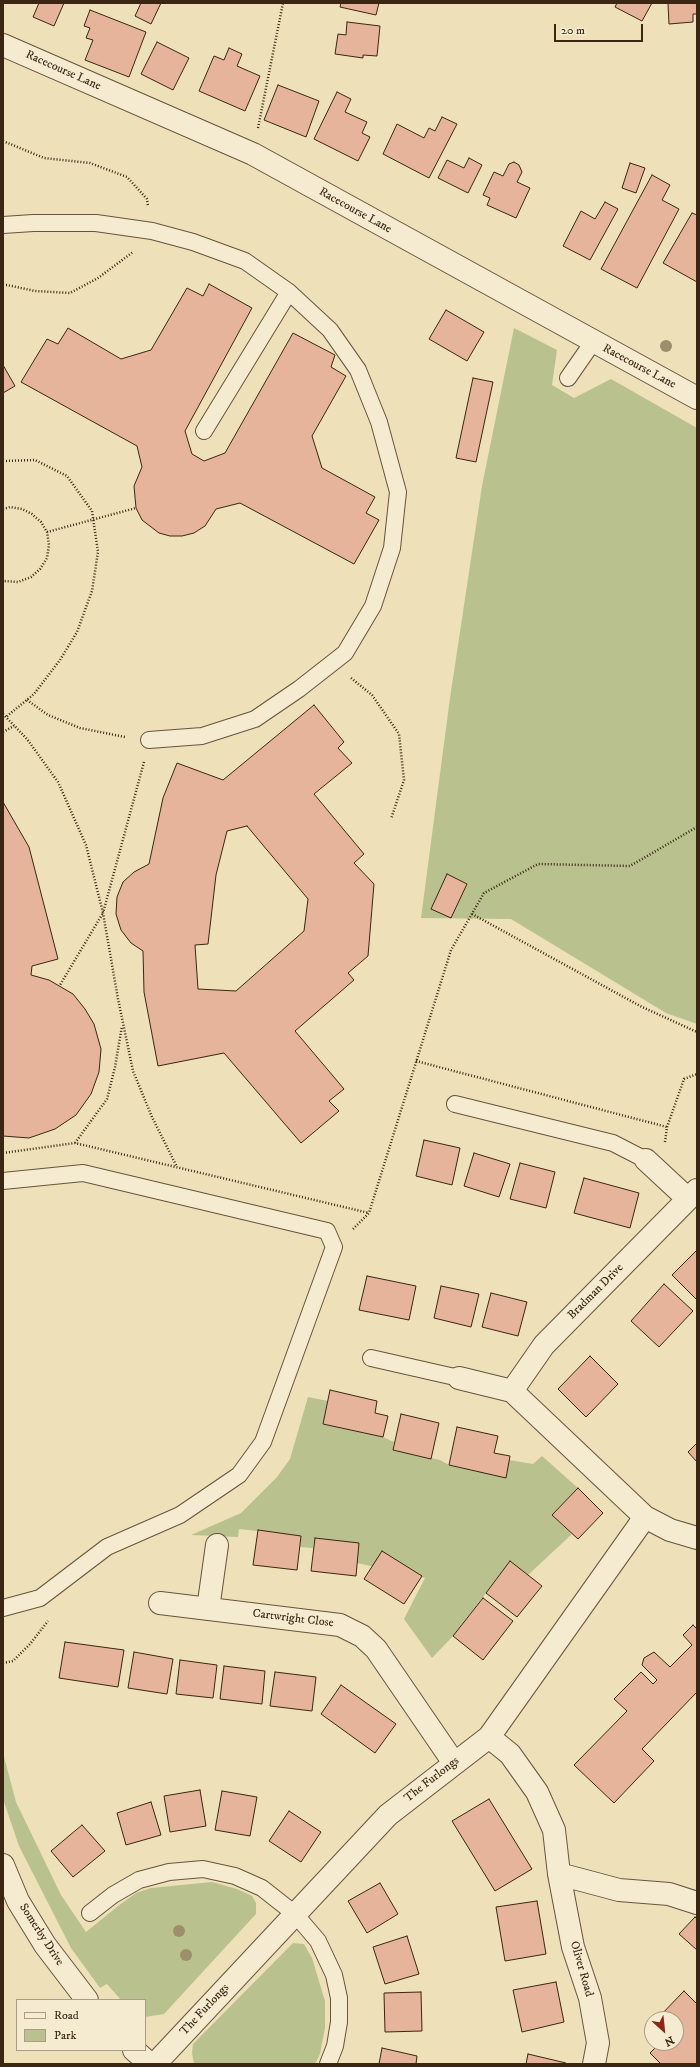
<!DOCTYPE html>
<style>
body{margin:0}
#map{position:relative;width:700px;height:2067px;overflow:hidden;background:#eee0b8;font-family:"IM FELL DW Pica",serif}
canvas{display:block}
.frame{position:absolute;inset:0;border:4px solid #3a2613;pointer-events:none}
.legend{position:absolute;left:16px;top:1999px;width:130px;height:52px;box-sizing:border-box;background:#f4ebd1;border:1px solid #aa9c85;margin:0;padding:5px 7px;list-style:none;font-size:12px;color:#3a2613}
.legend li{display:flex;align-items:center;gap:8px;height:20px}
.legend b{width:20px;border:1px solid #aa9c85}
.north{position:absolute;left:644px;top:2011px;width:40px;height:40px;box-sizing:border-box;background:#f4ebd1;border:1px solid #aa9c85;border-radius:50%;rotate:153deg;font-size:11px;font-weight:700;line-height:16px;text-align:center;color:#3a2613}
.north::after{content:'';display:block;margin:auto;width:14px;height:18px;background:#8f2418;clip-path:polygon(50% 0,100% 100%,50% 72%,0 100%)}
.scale{position:absolute;left:554px;top:24px;width:89px;height:18px;box-sizing:border-box;border:2px solid #3a2613;border-top:0;padding-left:5px;font-size:12px;line-height:14px;white-space:nowrap;color:#3a2613;-webkit-text-stroke:3px #f4ebd1;paint-order:stroke}
</style>
<div id="map">
<canvas width="700" height="2067"></canvas>
<div class="frame"></div>
<ul class="legend">
<li><b style="height:5px;background:#f4ebd1"></b>Road</li>
<li><b style="height:11px;background:#b9c28f"></b>Park</li>
</ul>
<div class="north">N</div>
<div class="scale">20 m</div>
</div>
<script>
const g = document.querySelector('canvas').getContext('2d');
g.lineJoin = 'round';
function fillPath(path, color) { g.fillStyle = color; g.fill(path, 'evenodd'); }
const toPath = rows => new Path2D(rows.map(r => 'M' + r).join(''));
function stroke(path, color, width, dash) { g.strokeStyle = color; g.lineWidth = width; g.lineCap = dash ? 'butt' : 'round'; g.setLineDash(dash || []); g.stroke(path); }
function label(font, color, halo, rows, align = 'center') {
  g.font = font + ' "IM FELL DW Pica",serif'; g.lineWidth = 3; g.setLineDash([]); g.textBaseline = 'middle'; g.strokeStyle = halo; g.fillStyle = color; for (const [text, x, y, turn = 0] of rows) {
    g.save(); g.translate(x, y); g.rotate((+turn || 0) * Math.PI / 180); g.textAlign = isNaN(turn) ? turn : align; if (halo) g.strokeText(text, 0, 0); g.fillText(text, 0, 0); g.restore();
  }
}
fillPath(toPath([
 [514,328,557,350,552,385,574,398,611,379,697,428,697,1024,666,1013,511,919,421,918,450,698,482,486],
 [308,1397,328,1401,323,1424,383,1437,394,1442,393,1450,440,1460,449,1465,506,1477,509,1460,533,1464,542,1456,578,1488,552,1515,572,1534,528,1575,510,1562,453,1636,432,1658,404,1619,425,1578,357,1563,359,1543,315,1538,313,1548,300,1547,301,1536,239,1529,238,1537,191,1535,241,1513,277,1477,290,1459],
 [3,1753,16,1802,61,1895,86,1932,118,1906,136,1893,151,1888,212,1882,237,1889,252,1896,256,1903,256,1914,164,2014,145,2017,145,2000,121,2000,107,1984,100,1988,71,1948,19,1846,3,1799],
 [293,1943,304,1944,312,1958,325,2001,325,2028,320,2054,315,2064,194,2064,192,2053,193,2044]
]), '#b9c28f');
const building = toPath([
 [39,3,64,3,54,26,33,17,39,3],
 [141,3,161,3,151,24,135,16,141,3],
 [341,3,379,3,376,15,340,7,341,3],
 [617,3,652,3,642,21,615,7,617,3],
 [668,3,697,3,697,14,693,14,693,22,669,24,668,3],
 [90,10,146,32,129,77,85,60,93,40,86,38,90,28,84,26,90,10],
 [347,22,380,26,377,56,363,55,363,58,335,54,338,34,346,35,347,22],
 [157,42,189,58,173,90,141,74,157,42],
 [229,48,242,54,237,66,260,76,245,111,199,91,214,56,224,60,229,48],
 [278,85,319,101,306,137,264,120,278,85],
 [337,92,351,99,345,112,367,122,362,133,370,137,358,161,314,139,337,92],
 [442,117,457,124,429,178,383,154,397,124,424,138,429,128,435,131,442,117],
 [469,158,482,165,468,193,438,178,447,160,464,168,469,158],
 [514,162,519,165,522,172,517,182,530,188,516,218,487,205,490,198,483,195,494,172,503,176,509,164,514,162],
 [630,163,645,168,636,193,622,188,630,163],
 [652,175,670,185,662,200,679,209,637,288,601,269,652,175],
 [605,202,618,209,590,260,563,246,581,211,595,219,605,202],
 [692,213,697,215,697,282,663,263,692,213],
 [209,284,252,308,185,431,192,454,204,461,225,453,293,333,335,355,331,367,346,376,312,436,322,468,375,497,366,513,379,520,354,564,240,503,216,509,205,526,194,533,182,536,170,536,159,533,142,520,136,508,134,486,142,467,137,446,21,382,47,339,58,344,68,328,121,359,151,350,187,288,203,296,209,284],
 [446,310,484,332,467,361,429,339,446,310],
 [3,365,15,386,3,393,3,365],
 [473,378,493,382,476,462,456,458,473,378],
 [314,705,344,742,338,748,352,763,314,794,364,854,354,863,374,884,368,956,348,973,354,980,295,1031,344,1089,329,1101,339,1111,301,1143,224,1053,158,1066,144,992,143,951,131,943,121,930,116,914,117,897,123,882,134,872,149,864,163,798,177,763,223,780,314,705],
 [247,826,308,899,304,931,236,991,198,989,195,945,208,944,216,875,227,831,247,826],
 [3,802,29,847,58,959,32,966,31,975,49,980,73,994,85,1009,94,1024,101,1049,99,1072,91,1094,76,1115,55,1129,29,1138,3,1136,3,802],
 [447,874,467,884,451,918,431,909,447,874],
 [424,1140,460,1148,452,1185,416,1176,424,1140],
 [474,1153,510,1164,499,1197,464,1186,474,1153],
 [520,1163,555,1172,546,1208,510,1199,520,1163],
 [584,1178,639,1193,630,1228,574,1213,584,1178],
 [697,1250,697,1300,672,1275,697,1250],
 [367,1276,416,1286,409,1320,359,1310,367,1276],
 [664,1284,693,1311,659,1347,631,1321,664,1284],
 [441,1286,479,1294,471,1327,434,1318,441,1286],
 [491,1293,527,1302,518,1336,482,1327,491,1293],
 [590,1356,618,1384,586,1417,558,1389,590,1356],
 [330,1390,377,1401,375,1413,388,1416,383,1437,323,1424,330,1390],
 [401,1414,439,1423,431,1459,393,1450,401,1414],
 [457,1427,498,1436,494,1453,510,1456,506,1478,449,1465,457,1427],
 [697,1443,697,1462,688,1452,697,1443],
 [578,1488,603,1513,578,1539,552,1515,578,1488],
 [258,1530,301,1536,297,1570,253,1565,258,1530],
 [315,1538,359,1543,356,1576,311,1571,315,1538],
 [382,1551,422,1576,404,1604,364,1579,382,1551],
 [510,1561,542,1586,517,1617,486,1593,510,1561],
 [483,1598,513,1621,483,1660,453,1636,483,1598],
 [693,1625,697,1629,697,1692,642,1749,654,1761,614,1803,574,1765,627,1711,614,1699,641,1672,653,1684,657,1680,642,1665,644,1658,654,1652,670,1667,692,1645,683,1635,693,1625],
 [65,1642,124,1650,118,1687,59,1678,65,1642],
 [134,1652,173,1659,167,1694,128,1688,134,1652],
 [180,1660,217,1665,213,1698,176,1694,180,1660],
 [224,1666,265,1671,262,1704,220,1699,224,1666],
 [275,1672,316,1677,312,1711,270,1706,275,1672],
 [341,1685,396,1724,375,1753,321,1714,341,1685],
 [200,1790,206,1826,170,1832,164,1796,200,1790],
 [222,1791,257,1797,250,1836,215,1830,222,1791],
 [489,1799,532,1869,495,1891,452,1821,489,1799],
 [151,1802,161,1835,126,1845,117,1813,151,1802],
 [289,1811,321,1832,301,1862,269,1841,289,1811],
 [82,1825,105,1851,73,1877,51,1851,82,1825],
 [380,1883,398,1914,367,1933,348,1901,380,1883],
 [537,1901,546,1954,505,1961,496,1907,537,1901],
 [695,1917,697,1919,697,1950,679,1934,695,1917],
 [407,1936,419,1974,385,1984,373,1947,407,1936],
 [556,1982,564,2022,522,2032,513,1990,556,1982],
 [684,1991,697,2004,697,2064,661,2064,650,2053,660,2043,676,2043,676,2019,657,2019,684,1991],
 [421,1992,422,2031,385,2032,384,1993,421,1992],
 [382,2048,417,2056,416,2064,379,2064,382,2048],
 [528,2054,566,2063,566,2064,526,2064,528,2054]
]);
fillPath(building, '#e6b39b');
stroke(building, '#3a2613', 1);
const service = toPath([
 [3,225,33,223,96,223,152,231,193,242,245,261,289,292,330,330,358,370,379,422,398,492,392,548,373,606,345,653,299,689,255,719,202,736,149,740],
 [568,378,593,342],
 [204,431,289,292],
 [455,1104,613,1143,646,1160],
 [3,1181,83,1173,327,1231,334,1247,263,1442,239,1475,180,1515,107,1547,40,1598,3,1608],
 [371,1358,459,1378],
 [90,1913,113,1895,139,1880,169,1872,203,1869,235,1876,262,1888,295,1914,318,1941,334,1975,339,1998,339,2022,335,2046,328,2064]
]);
const minor = toPath([
 [3,45,253,154,697,398],
 [646,1160,688,1199],
 [459,1378,512,1391],
 [645,1517,512,1391,544,1345,697,1190],
 [160,1603,340,1625,362,1636,376,1649,454,1763],
 [208,1609,217,1545],
 [489,1737,510,1754,537,1792,554,1830,559,1874,573,1947,590,1998,598,2043,594,2064],
 [3,1865,18,1901,45,1945,87,2000],
 [559,1874,619,1890,669,1894,697,1903],
 [134,2050,150,2064],
 [155,2064,388,1815,489,1737,645,1517,670,1530,697,1538]
]);
stroke(service, '#67543c', 18);
stroke(minor, '#67543c', 24);
stroke(toPath([
 [258,128,283,3],
 [3,141,44,158,90,163,127,177,147,199,148,206],
 [3,285,7,285,35,291,70,293,98,278,133,252],
 [3,461,35,460,67,476,92,511,98,552,92,591,77,632,60,660,34,694,6,717],
 [3,509,10,507,22,509,32,514,41,522,47,532,49,545,47,558,40,569,31,577,18,582,3,581],
 [47,532,136,508],
 [351,678,372,695,399,734,404,780,391,819],
 [27,700,48,715,80,728,125,737],
 [3,714,27,739,58,782,86,845,103,913,60,985],
 [3,732,14,726],
 [144,762,103,913,118,999,133,1071,152,1117,177,1167],
 [472,914,642,1007,697,1032],
 [416,1061,667,1127],
 [665,1142,667,1127,684,1079,697,1074],
 [75,1143,107,1099,115,1067,122,1026],
 [3,1153,75,1143,369,1213],
 [353,1229,369,1213,451,950,484,893,538,864,630,866,697,827],
 [3,1663,13,1661,30,1644,48,1621]
]), '#3a2613', 2.5, [1, 2]);
stroke(service, '#f4ebd1', 16);
stroke(minor, '#f4ebd1', 22);
g.fillStyle = '#9d8f6e';
for (const [x, y] of [
 [666,346],
 [179,1931],
 [186,1955]
]) { g.beginPath(); g.arc(x, y, 6, 0, 2 * Math.PI); g.fill(); }
label('12px', '#3a2613', '#f4ebd1', [
 ["Racecourse Lane",63,71,24],
 ["Racecourse Lane",355,211,29],
 ["Racecourse Lane",639,367,28],
 ["Bradman Drive",596,1292,-45],
 ["Cartwright Close",293,1619,7],
 ["The Furlongs",432,1780,-38],
 ["Somerby Drive",41,1935,57],
 ["Oliver Road",581,1969,74],
 ["The Furlongs",205,2010,-47]
]);
</script>
